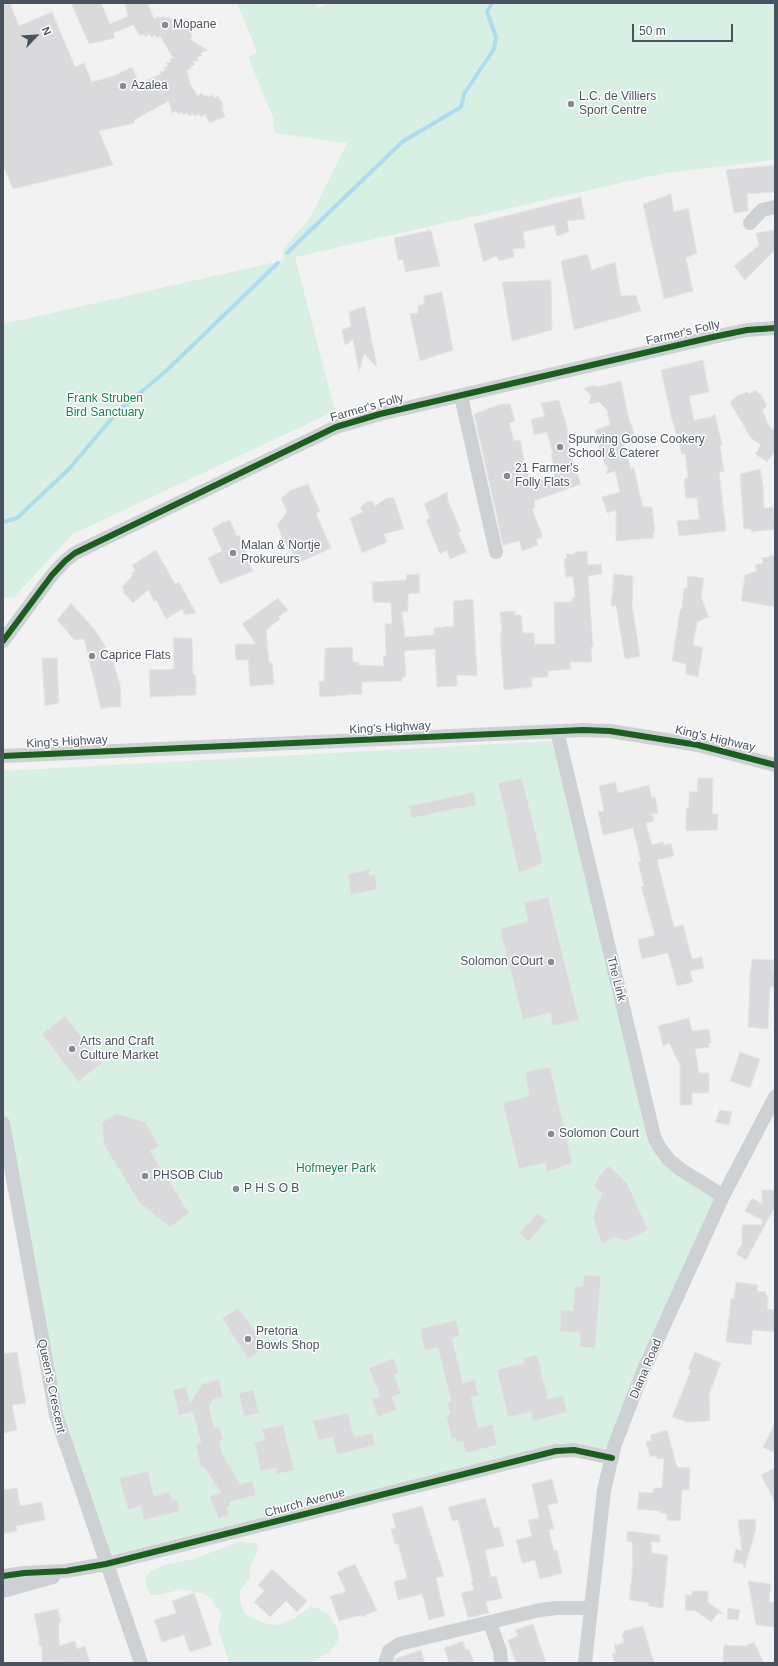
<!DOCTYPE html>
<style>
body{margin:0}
#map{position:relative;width:778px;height:1666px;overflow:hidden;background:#f3f2f2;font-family:Helvetica,sans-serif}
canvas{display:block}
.frame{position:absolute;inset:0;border:4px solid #49535f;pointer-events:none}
.north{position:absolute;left:16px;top:16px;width:40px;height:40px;-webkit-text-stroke:3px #fff;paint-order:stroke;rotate:65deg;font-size:11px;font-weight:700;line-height:16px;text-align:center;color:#49535f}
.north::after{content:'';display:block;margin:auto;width:14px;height:18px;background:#49535f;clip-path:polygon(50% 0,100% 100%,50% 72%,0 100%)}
.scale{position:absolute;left:632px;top:24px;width:101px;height:18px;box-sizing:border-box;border:2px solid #49535f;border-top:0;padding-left:5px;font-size:12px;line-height:14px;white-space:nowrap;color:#49535f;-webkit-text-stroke:3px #fff;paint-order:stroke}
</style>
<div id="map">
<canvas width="778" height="1666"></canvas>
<div class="frame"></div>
<div class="north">N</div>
<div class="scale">50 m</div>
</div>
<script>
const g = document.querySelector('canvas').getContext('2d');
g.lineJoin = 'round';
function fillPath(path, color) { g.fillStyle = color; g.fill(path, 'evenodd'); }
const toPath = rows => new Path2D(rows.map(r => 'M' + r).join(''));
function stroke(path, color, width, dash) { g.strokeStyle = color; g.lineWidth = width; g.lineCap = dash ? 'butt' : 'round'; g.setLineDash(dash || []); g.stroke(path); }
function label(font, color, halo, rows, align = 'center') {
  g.font = font + ' Helvetica,sans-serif'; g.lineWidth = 3; g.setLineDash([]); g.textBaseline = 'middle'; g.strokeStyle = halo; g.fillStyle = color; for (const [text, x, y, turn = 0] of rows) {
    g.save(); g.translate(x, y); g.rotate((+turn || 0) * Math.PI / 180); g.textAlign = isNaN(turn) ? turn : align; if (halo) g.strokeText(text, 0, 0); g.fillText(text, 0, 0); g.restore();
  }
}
fillPath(toPath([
 [237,3,315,3,318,8,330,3,775,3,775,160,665,173,295,257,335,411,73,534,14,597,3,597,3,324,284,260,282,250,310,218,347,143,275,133,273,117,248,57,257,52],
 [552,741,663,1152,723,1196,612,1458,561,1443,111,1555,61,1433,3,1129,3,771],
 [239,1542,256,1543,258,1550,249,1569,251,1577,240,1591,240,1600,245,1614,266,1624,277,1625,295,1618,310,1607,318,1608,329,1615,336,1626,339,1634,336,1645,327,1654,309,1663,229,1663,218,1627,221,1614,211,1598,202,1593,182,1589,160,1595,151,1595,146,1587,146,1577,151,1571,164,1565,193,1559]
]), '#d8f0e3');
stroke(toPath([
 [287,253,402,142,461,107,464,94,494,49,496,37,487,12,492,3],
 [3,522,17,518,69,469,118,411,165,372,278,263]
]), '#aedcee', 4);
const building = toPath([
 [3,3,10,3,19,26,52,12,75,67,84,63,92,82,114,76,132,67,139,83,161,74,160,72,165,71,164,67,168,66,166,63,171,62,170,59,173,58,160,36,157,38,154,35,152,38,149,34,146,37,144,34,140,36,133,25,113,33,115,38,89,44,71,3,101,3,110,24,128,16,125,3,148,3,154,19,158,16,160,18,164,16,165,18,169,17,171,19,175,17,176,21,181,18,183,20,186,18,188,21,193,19,191,40,208,50,201,53,202,56,197,57,198,61,193,61,195,65,191,66,191,69,187,70,190,84,198,96,202,93,204,97,207,95,209,97,213,95,214,98,218,96,223,104,222,109,225,117,209,123,205,114,200,117,199,114,195,116,193,114,189,116,187,113,184,115,182,112,179,114,176,111,172,113,169,101,134,120,135,123,99,131,113,165,13,189,3,165,3,3],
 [775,165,775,192,747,194,748,211,734,213,726,170,775,165],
 [671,194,674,212,688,208,697,253,686,258,693,291,664,299,643,204,671,194],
 [581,197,585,219,567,221,569,232,557,236,554,225,523,232,525,248,513,249,514,257,499,261,496,256,483,262,474,224,581,197],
 [431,230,440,266,405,272,403,260,398,260,394,238,431,230],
 [775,230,775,250,745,280,734,266,759,245,756,233,775,230],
 [587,254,592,270,615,262,621,296,636,295,641,311,574,330,561,261,587,254],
 [551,280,552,330,512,341,502,282,551,280],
 [442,292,453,350,420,361,410,314,418,313,418,306,424,304,424,296,442,292],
 [365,306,377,367,364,354,359,372,353,340,345,345,342,330,351,326,349,312,365,306],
 [703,360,709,392,689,396,694,420,711,417,715,414,722,445,720,446,724,472,719,472,726,531,679,536,677,521,699,519,697,498,686,498,684,479,688,477,685,454,682,455,670,412,661,370,703,360],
 [621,381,628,415,635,436,622,441,631,469,634,468,643,507,652,507,655,532,653,532,653,538,616,541,616,510,607,513,602,497,620,492,615,471,606,474,608,467,605,465,597,440,599,439,595,430,610,425,607,410,599,402,589,404,591,395,583,388,596,385,597,387,621,381],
 [756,390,759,394,760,393,767,406,762,410,769,426,775,431,775,452,767,462,755,454,761,445,751,438,730,402,739,395,747,392,749,394,756,390],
 [559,400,567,427,570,453,581,484,534,501,535,508,532,509,541,532,542,538,536,539,538,545,522,551,520,541,503,545,474,414,501,404,510,404,515,421,509,423,514,441,520,440,526,470,532,482,555,476,551,454,553,454,547,432,534,435,531,419,545,416,541,403,559,400],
 [760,469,763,484,764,508,773,507,775,529,752,532,751,529,744,529,740,474,760,469],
 [308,484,320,511,316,514,331,548,296,564,292,550,289,552,277,525,287,512,281,498,291,490,308,484],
 [447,492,448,501,461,531,458,533,467,552,450,559,447,550,440,554,426,520,430,518,424,504,447,492],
 [387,498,394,498,404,529,384,534,387,542,362,553,350,518,363,512,360,508,366,502,372,501,375,506,387,498],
 [230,520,237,536,239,535,247,554,245,556,253,571,220,584,208,558,222,551,212,529,221,523,230,520],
 [156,550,175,584,179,582,196,613,185,615,182,609,166,619,156,600,154,601,148,590,133,603,123,592,124,590,122,587,133,575,131,573,135,571,132,565,156,550],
 [587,551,588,565,601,564,602,574,588,576,593,646,591,647,592,662,570,662,571,669,548,671,548,677,532,678,532,687,504,690,500,633,502,633,500,612,515,611,515,615,521,615,523,633,534,633,535,644,555,644,554,602,572,602,572,598,575,598,573,577,566,577,564,559,567,558,566,554,575,554,575,552,587,551],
 [775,555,775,607,741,601,745,575,757,571,755,565,763,563,762,558,775,555],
 [419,574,420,593,408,594,408,612,402,611,405,637,434,635,434,628,454,626,453,601,473,599,477,676,457,675,457,686,437,687,435,649,404,651,406,677,402,677,402,681,362,682,362,694,320,697,319,682,324,681,325,648,352,647,353,662,358,662,358,665,384,666,383,656,386,656,385,624,392,624,391,603,373,602,372,582,406,580,407,575,419,574],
 [614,574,633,576,632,605,640,656,625,659,616,606,611,606,614,574],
 [688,576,704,578,701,597,709,617,697,622,693,645,703,648,698,677,686,674,686,664,672,661,680,610,682,608,684,588,687,588,688,576],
 [278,598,288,610,278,617,280,619,266,630,269,662,272,662,274,684,250,686,248,660,236,660,235,644,256,644,242,624,278,598],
 [71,603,94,629,104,644,113,661,120,684,121,707,111,707,101,709,84,639,74,640,67,631,57,620,71,603],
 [173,638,192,638,193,675,196,675,196,695,150,697,149,670,174,669,173,638],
 [42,658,57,658,59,703,45,706,42,658],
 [522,778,543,863,519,873,498,783,522,778],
 [698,778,713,778,712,814,718,814,717,830,686,831,686,808,689,808,689,792,697,792,698,778],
 [615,782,618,793,649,785,652,798,655,797,658,813,652,814,654,821,646,823,652,845,663,842,664,845,671,843,674,856,657,860,674,927,683,925,692,959,702,957,704,968,690,971,693,982,677,986,668,953,642,959,638,940,655,935,641,887,644,886,638,862,641,862,633,828,603,835,598,812,604,811,599,786,615,782],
 [474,792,476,805,411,818,409,806,474,792],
 [370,869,370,876,375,874,377,889,351,895,348,874,370,869],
 [548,897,579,1020,553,1026,550,1013,523,1020,500,929,528,921,524,903,548,897],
 [752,959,774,960,773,972,775,972,775,987,770,986,768,1029,748,1027,750,982,749,982,752,959],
 [65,1016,102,1063,78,1082,42,1034,65,1016],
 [689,1018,692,1031,709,1029,711,1043,709,1043,709,1047,695,1049,699,1073,709,1073,709,1093,692,1093,692,1105,680,1105,680,1065,669,1043,663,1046,658,1026,689,1018],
 [740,1052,760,1059,750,1088,730,1081,740,1052],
 [550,1067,572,1163,547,1172,545,1163,519,1169,503,1103,529,1096,525,1072,550,1067],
 [720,1110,732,1112,729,1125,715,1122,720,1110],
 [116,1113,145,1122,159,1146,150,1151,189,1213,170,1227,139,1202,104,1145,102,1123,116,1113],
 [609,1166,627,1183,648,1230,626,1241,614,1237,602,1244,593,1218,602,1193,593,1186,599,1179,598,1177,609,1166],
 [762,1190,775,1190,775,1207,746,1260,736,1254,742,1244,742,1225,762,1225,762,1220,745,1211,752,1198,762,1204,762,1190],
 [538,1213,547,1221,528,1242,519,1233,538,1213],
 [584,1275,601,1276,595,1348,580,1347,580,1333,560,1331,561,1310,573,1311,575,1286,583,1286,584,1275],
 [736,1282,758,1285,757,1291,766,1292,766,1295,768,1296,767,1309,775,1310,775,1332,753,1330,751,1345,726,1342,731,1299,734,1299,736,1282],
 [238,1308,266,1347,248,1359,222,1318,238,1308],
 [456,1320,460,1336,452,1338,463,1383,475,1380,478,1396,471,1397,478,1428,493,1424,497,1445,466,1453,463,1441,457,1443,456,1437,452,1438,446,1415,450,1414,447,1402,451,1401,438,1347,425,1351,420,1329,456,1320],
 [17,1352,26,1403,12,1405,17,1430,3,1433,3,1354,17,1352],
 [695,1352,721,1363,709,1395,710,1421,688,1422,672,1417,691,1370,688,1369,695,1352],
 [537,1355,548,1399,563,1396,567,1412,533,1421,531,1412,508,1417,497,1370,524,1363,523,1358,537,1355],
 [393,1358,399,1373,394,1375,401,1393,392,1397,397,1410,377,1417,372,1398,380,1396,369,1368,393,1358],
 [219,1380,223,1397,214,1399,209,1407,214,1428,219,1427,223,1440,219,1441,222,1453,240,1484,252,1481,256,1495,229,1502,230,1506,227,1507,229,1515,218,1518,216,1509,214,1510,210,1496,221,1493,204,1467,201,1468,196,1444,201,1443,193,1412,179,1415,173,1390,186,1387,190,1403,202,1384,219,1380],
 [253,1390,259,1413,244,1416,239,1393,253,1390],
 [348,1413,354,1437,372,1433,375,1445,337,1455,333,1437,318,1440,313,1421,348,1413],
 [775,1423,775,1453,763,1447,775,1423],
 [283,1425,294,1470,277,1474,276,1468,261,1471,254,1443,265,1440,262,1429,283,1425],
 [667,1430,677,1467,690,1468,689,1490,682,1490,680,1521,667,1520,667,1514,660,1513,660,1511,637,1509,639,1492,653,1493,654,1488,662,1488,664,1458,657,1459,656,1455,650,1457,646,1442,652,1440,650,1435,667,1430],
 [775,1468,775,1502,761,1475,775,1468],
 [148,1471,154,1496,170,1492,172,1501,177,1499,180,1511,144,1520,141,1506,128,1510,119,1478,148,1471],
 [552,1479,558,1503,548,1505,554,1529,549,1530,554,1551,557,1550,562,1573,540,1579,535,1560,522,1563,516,1540,532,1536,528,1520,539,1518,532,1484,552,1479],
 [17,1488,20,1506,42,1502,45,1520,16,1526,17,1531,3,1534,3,1490,17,1488],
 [485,1498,494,1528,499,1527,504,1546,485,1550,491,1577,496,1576,502,1598,486,1602,489,1613,468,1618,461,1593,474,1590,471,1582,473,1581,458,1520,452,1521,448,1507,485,1498],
 [422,1506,444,1576,436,1578,445,1616,429,1620,422,1594,398,1600,394,1582,407,1578,398,1544,395,1544,391,1529,396,1528,392,1514,422,1506],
 [755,1519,756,1529,744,1570,743,1564,733,1562,736,1549,742,1551,738,1520,755,1519],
 [627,1531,660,1535,660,1542,651,1542,652,1553,668,1555,663,1608,648,1606,649,1603,629,1600,633,1565,632,1542,627,1542,627,1531],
 [355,1564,377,1610,362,1617,361,1615,339,1621,330,1596,346,1592,337,1572,355,1564],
 [272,1569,307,1601,297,1612,286,1601,270,1617,254,1602,264,1591,258,1585,272,1569],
 [748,1581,771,1584,769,1602,775,1602,775,1627,756,1625,748,1581],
 [692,1591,708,1591,708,1602,724,1614,718,1613,711,1622,696,1611,685,1610,686,1595,692,1595,692,1591],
 [194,1593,212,1645,190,1652,184,1635,162,1642,154,1620,176,1613,172,1601,194,1593],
 [728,1608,740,1610,738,1620,727,1619,728,1608],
 [58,1609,61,1623,59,1623,59,1646,75,1641,77,1649,85,1646,90,1663,42,1662,42,1646,39,1646,39,1637,34,1614,58,1609],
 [533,1624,546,1663,516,1663,508,1640,518,1636,515,1630,533,1624],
 [643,1626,654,1663,615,1663,612,1654,616,1653,614,1645,624,1643,622,1634,624,1633,624,1631,643,1626],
 [463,1641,466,1650,469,1649,474,1663,449,1663,444,1648,463,1641],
 [754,1642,764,1663,723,1663,724,1645,745,1646,754,1642],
 [421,1650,425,1663,394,1663,395,1659,421,1650]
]);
fillPath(building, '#dadadc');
stroke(building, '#e4e4e5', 1);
stroke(toPath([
 [750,223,762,210,775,207],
 [461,396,496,552],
 [3,641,52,575,65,561,75,553,336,427,380,414,713,337,747,330,775,328],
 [557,731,654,1136,658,1145,669,1160,680,1169,723,1196],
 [3,756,583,730,610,731,698,745,775,765],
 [3,1123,56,1415,141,1663],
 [3,1576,24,1573,66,1571,106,1564,556,1451,574,1450,612,1458],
 [3,1591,53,1577],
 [490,1623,500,1651,501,1663],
 [385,1663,389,1651,399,1644,540,1610,557,1608,591,1608],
 [585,1663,604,1490,615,1444,644,1369,723,1196,775,1097]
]), '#ced1d3', 14);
stroke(toPath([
 [3,641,52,575,65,561,75,553,336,427,380,414,713,337,747,330,775,328],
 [3,756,583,730,610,731,698,745,775,765],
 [3,1576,24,1573,66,1571,106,1564,556,1451,574,1450,612,1458]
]), '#1b5e20', 6);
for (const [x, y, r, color] of [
 [165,25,4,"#848b92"],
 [123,86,4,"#848b92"],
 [571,104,4,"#848b92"],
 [560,447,4,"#848b92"],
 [507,476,4,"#848b92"],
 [233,553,4,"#848b92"],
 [92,656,4,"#848b92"],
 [551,962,4,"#848b92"],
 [72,1049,4,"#848b92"],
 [551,1134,4,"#848b92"],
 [145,1176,4,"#848b92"],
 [236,1189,4,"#848b92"],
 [248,1339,4,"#848b92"]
]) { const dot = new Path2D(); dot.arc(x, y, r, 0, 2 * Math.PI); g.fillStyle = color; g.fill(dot); stroke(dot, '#fff', 1.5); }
label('12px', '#49535f', '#fff', [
 ["Mopane",173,25],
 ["Azalea",131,86],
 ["L.C. de Villiers",579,97],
 ["Sport Centre",579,111],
 ["Spurwing Goose Cookery",568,440],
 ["School & Caterer",568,454],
 ["21 Farmer's",515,469],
 ["Folly Flats",515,483],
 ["Malan & Nortje",241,546],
 ["Prokureurs",241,560],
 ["Caprice Flats",100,656],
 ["Solomon COurt",543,962,"right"],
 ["Arts and Craft",80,1042],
 ["Culture Market",80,1056],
 ["Solomon Court",559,1134],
 ["PHSOB Club",153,1176],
 ["P H S O B",244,1189],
 ["Pretoria",256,1332],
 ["Bowls Shop",256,1346]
], 'left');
label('12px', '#49535f', '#fff', [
 ["Farmer's Folly",683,333,-13],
 ["Farmer's Folly",367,408,-16],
 ["King's Highway",390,728,-3],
 ["King's Highway",715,739,13],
 ["King's Highway",67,742,-3],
 ["The Link",616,979,76],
 ["Diana Road",646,1369,-67],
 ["Queen's Crescent",51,1386,78],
 ["Church Avenue",305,1503,-15]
]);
label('12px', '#198153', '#fff', [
 ["Frank Struben",105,399],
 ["Bird Sanctuary",105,413],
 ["Hofmeyer Park",336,1169]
]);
</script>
